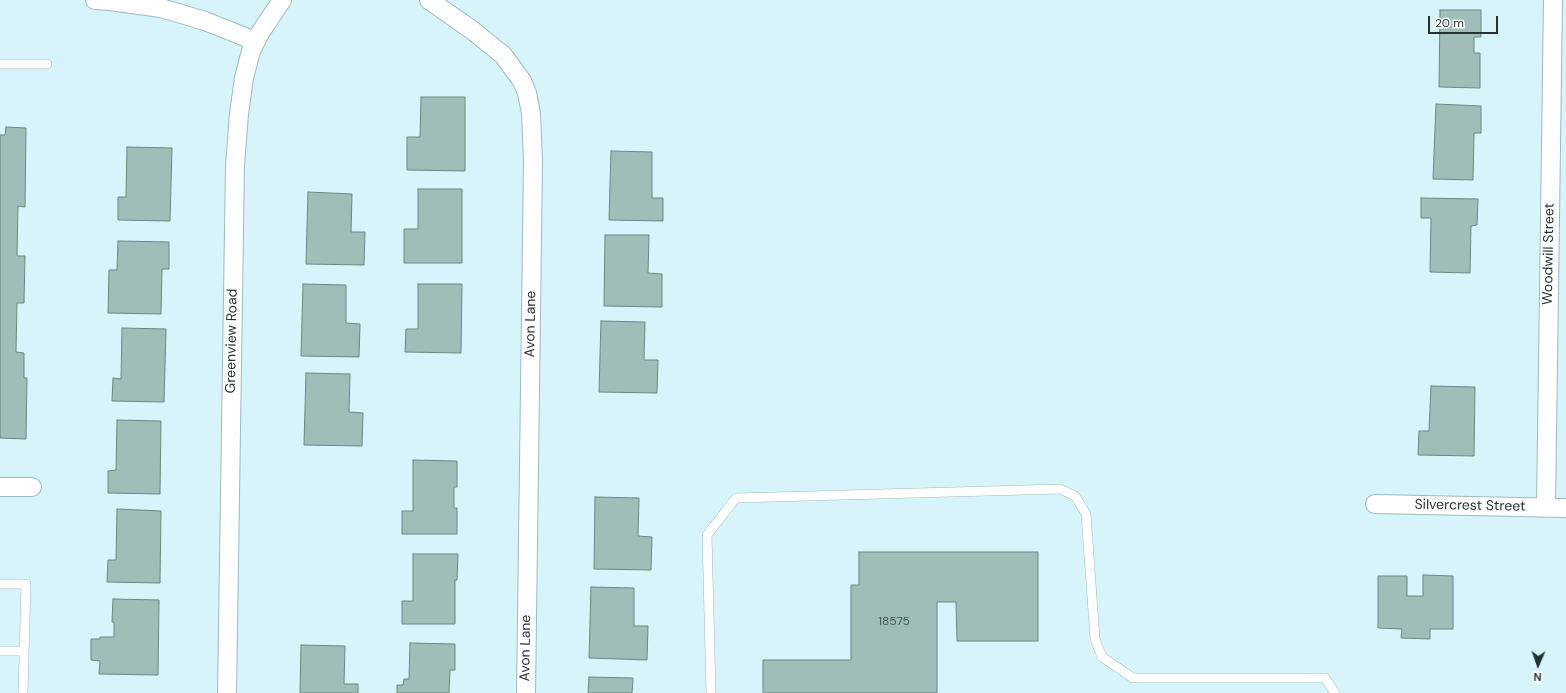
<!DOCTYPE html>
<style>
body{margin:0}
#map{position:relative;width:1566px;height:693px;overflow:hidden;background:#d7f4fb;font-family:"DM Sans",sans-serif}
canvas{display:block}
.north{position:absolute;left:1518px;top:645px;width:40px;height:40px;-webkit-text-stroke:3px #fff;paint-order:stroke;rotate:182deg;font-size:11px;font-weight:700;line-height:16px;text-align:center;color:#253133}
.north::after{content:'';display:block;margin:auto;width:14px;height:18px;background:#253133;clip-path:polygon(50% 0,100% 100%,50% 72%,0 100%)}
.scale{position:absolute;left:1428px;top:16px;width:70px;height:18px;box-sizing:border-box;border:2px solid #253133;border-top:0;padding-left:5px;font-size:12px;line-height:14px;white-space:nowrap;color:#253133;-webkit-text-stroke:3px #fff;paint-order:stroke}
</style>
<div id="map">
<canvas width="1566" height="693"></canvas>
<div class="north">N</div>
<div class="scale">20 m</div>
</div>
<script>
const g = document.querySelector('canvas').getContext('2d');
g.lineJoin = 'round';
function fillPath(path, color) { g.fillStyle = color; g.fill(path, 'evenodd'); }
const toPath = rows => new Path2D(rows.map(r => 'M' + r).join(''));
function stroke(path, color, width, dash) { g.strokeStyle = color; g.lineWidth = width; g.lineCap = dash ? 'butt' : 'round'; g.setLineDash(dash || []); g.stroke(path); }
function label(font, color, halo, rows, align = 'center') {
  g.font = font + ' "DM Sans",sans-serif'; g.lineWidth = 3; g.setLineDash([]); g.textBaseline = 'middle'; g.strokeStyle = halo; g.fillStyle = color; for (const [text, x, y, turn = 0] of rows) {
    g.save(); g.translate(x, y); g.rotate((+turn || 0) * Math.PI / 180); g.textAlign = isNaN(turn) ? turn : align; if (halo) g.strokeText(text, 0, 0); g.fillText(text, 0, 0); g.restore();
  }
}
const building = toPath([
 [1440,10,1481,10,1481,37,1474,37,1474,53,1480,53,1480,88,1439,87,1440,10],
 [421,97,465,97,465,171,407,170,407,137,420,137,421,97],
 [1436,104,1481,106,1481,133,1474,133,1473,180,1433,179,1436,104],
 [6,127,26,128,25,207,18,206,17,256,25,256,24,303,17,303,16,352,24,353,24,378,27,378,26,439,0,438,0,135,5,135,6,127],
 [127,147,172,148,170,221,118,220,118,197,126,197,127,147],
 [611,151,652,152,652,198,663,198,663,221,609,220,611,151],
 [418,189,462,189,462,263,404,263,404,229,418,229,418,189],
 [308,192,352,194,351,232,365,232,364,265,306,264,308,192],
 [1421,198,1478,199,1477,225,1471,226,1470,273,1430,272,1431,218,1421,218,1421,198],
 [605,235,649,235,648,273,662,274,662,307,604,306,605,235],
 [118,241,169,242,169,269,162,269,161,314,108,313,109,270,117,270,118,241],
 [303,284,346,285,346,323,360,324,359,357,301,356,303,284],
 [418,284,462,284,461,353,405,352,406,329,418,329,418,284],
 [601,321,645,322,644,360,658,360,657,393,599,392,601,321],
 [122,328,166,329,164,402,112,401,113,378,121,379,122,328],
 [306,373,350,374,349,412,363,413,362,446,304,445,306,373],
 [1431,386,1475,387,1474,456,1418,455,1419,431,1429,431,1431,386],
 [117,420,161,421,160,494,108,493,108,471,116,470,117,420],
 [413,460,457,461,457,487,454,487,454,508,457,508,457,534,402,534,402,511,413,511,413,460],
 [595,497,639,498,638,536,652,537,651,570,594,569,595,497],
 [117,509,161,511,160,583,107,582,108,560,116,560,117,509],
 [859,552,1038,552,1038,641,957,641,956,602,937,602,937,693,763,693,763,660,851,660,851,585,859,585,859,552],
 [413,554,458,554,457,580,455,580,455,624,402,624,402,601,413,601,413,554],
 [1423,575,1453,576,1453,629,1430,629,1430,639,1401,638,1402,629,1378,628,1378,576,1407,576,1407,596,1423,596,1423,575],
 [591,587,634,588,634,626,648,626,647,660,589,658,591,587],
 [113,599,159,600,158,675,99,674,100,661,91,660,91,639,100,639,100,637,114,637,114,622,112,622,113,599],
 [410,643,455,644,455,670,450,670,449,693,397,693,397,685,403,685,404,679,409,679,410,643],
 [301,645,345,646,344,684,358,684,358,693,300,693,301,645],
 [589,677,633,678,632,693,588,693,589,677]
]);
fillPath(building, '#a0bdb9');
stroke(building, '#6b8782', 1);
const lane = toPath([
 [0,64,47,64],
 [0,584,26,584,23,693],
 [0,651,24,651],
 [711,693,707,535,736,498,1060,489,1075,496,1086,514,1095,639,1102,657,1133,678,1325,678,1335,693]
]);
const street = toPath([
 [95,0,110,1,161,8,205,21,255,41],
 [429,0,472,30,503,55,522,81,527,93,531,113,533,161,526,693],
 [0,487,32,487],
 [1375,504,1566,508],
 [1546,508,1553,0],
 [227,693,235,165,239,114,244,78,251,51,260,33,282,0]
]);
stroke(lane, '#9ebac1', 10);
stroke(street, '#9ebac1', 20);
stroke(lane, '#fff', 9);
stroke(street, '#fff', 18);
label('12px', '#445454', null, [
 ["18575",894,622]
]);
label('14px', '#253133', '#fff', [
 ["Woodwill Street",1549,254,-89],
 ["Avon Lane",531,324,-89],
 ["Greenview Road",232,341,-89],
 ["Silvercrest Street",1470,506,1],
 ["Avon Lane",526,648,-89]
]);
</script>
